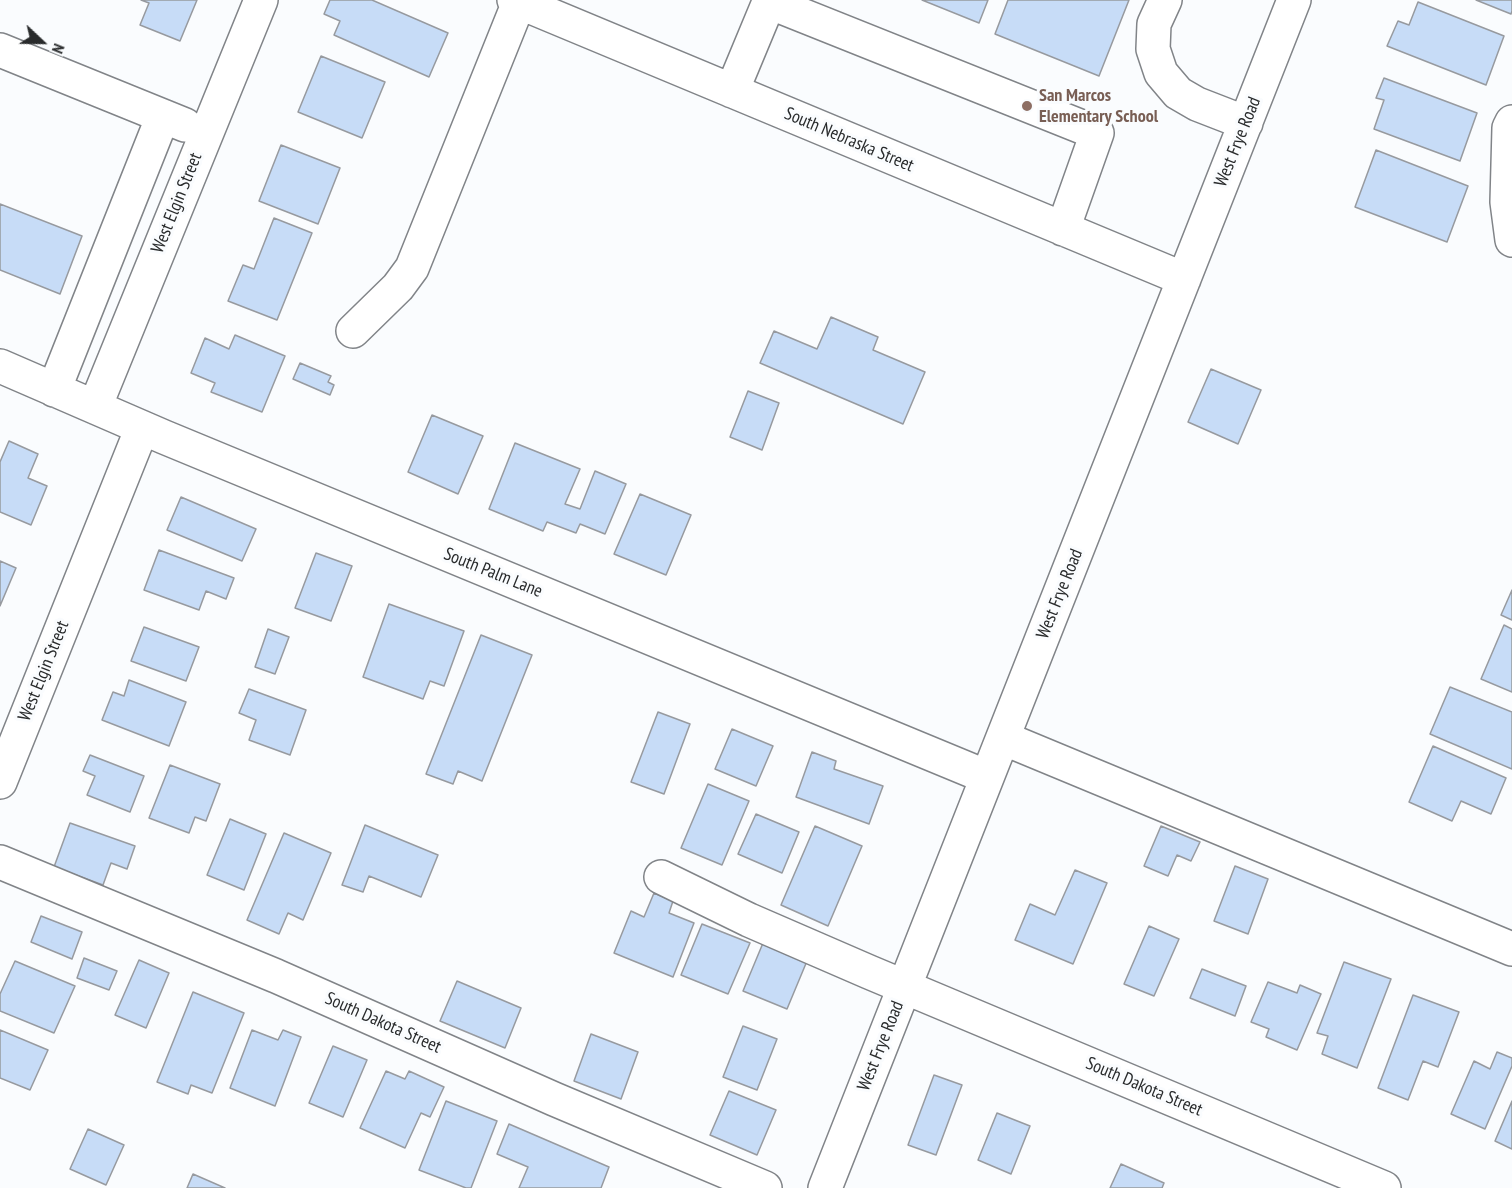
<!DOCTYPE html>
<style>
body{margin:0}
#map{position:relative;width:1512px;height:1188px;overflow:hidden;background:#fafcfe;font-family:"PT Sans Narrow",sans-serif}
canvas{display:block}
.north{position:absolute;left:12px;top:12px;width:60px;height:60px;-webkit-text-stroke:4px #fafcfe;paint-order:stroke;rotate:112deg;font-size:16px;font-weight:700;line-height:24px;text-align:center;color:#292b2c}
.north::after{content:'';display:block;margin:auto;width:21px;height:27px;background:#292b2c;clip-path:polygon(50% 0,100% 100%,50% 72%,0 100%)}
</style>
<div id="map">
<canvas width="1512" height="1188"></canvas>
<div class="north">N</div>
</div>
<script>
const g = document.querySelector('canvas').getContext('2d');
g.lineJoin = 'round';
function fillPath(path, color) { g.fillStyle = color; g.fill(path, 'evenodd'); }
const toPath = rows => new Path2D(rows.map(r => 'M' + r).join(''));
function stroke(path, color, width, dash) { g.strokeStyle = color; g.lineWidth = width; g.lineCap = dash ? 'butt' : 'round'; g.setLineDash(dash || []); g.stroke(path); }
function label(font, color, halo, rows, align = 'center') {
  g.font = font + ' "PT Sans Narrow",sans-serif'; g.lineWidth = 6; g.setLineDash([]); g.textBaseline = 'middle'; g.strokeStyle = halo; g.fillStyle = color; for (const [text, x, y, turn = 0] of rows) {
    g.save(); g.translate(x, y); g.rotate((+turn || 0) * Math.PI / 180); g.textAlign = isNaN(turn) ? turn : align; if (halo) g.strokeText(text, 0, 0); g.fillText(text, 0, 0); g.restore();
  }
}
const building = toPath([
 [141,0,197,0,180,41,140,25,149,3,141,0],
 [330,0,372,0,448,33,429,77,334,35,340,21,324,14,330,0],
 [922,0,988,0,979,23,922,0],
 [1008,0,1129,0,1099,76,995,34,1008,0],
 [1476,0,1512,0,1512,11,1511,14,1476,0],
 [1418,2,1504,36,1486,85,1387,46,1398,21,1409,25,1418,2],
 [321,56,385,82,362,138,298,112,321,56],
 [1384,78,1477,113,1460,161,1374,129,1384,100,1376,98,1384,78],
 [281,145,340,168,318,224,259,201,281,145],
 [1376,150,1468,186,1447,242,1355,207,1376,150],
 [0,204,82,236,60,294,0,270,0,204],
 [274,218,312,233,277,320,228,301,243,265,254,269,274,218],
 [831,317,878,337,873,350,925,372,903,424,760,363,774,331,817,349,831,317],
 [235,335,285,356,262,412,211,392,215,383,191,373,205,338,229,349,235,335],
 [300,363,331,376,328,382,334,385,330,395,293,379,300,363],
 [1211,369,1261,390,1238,444,1188,422,1211,369],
 [748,391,779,403,762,450,730,437,748,391],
 [432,415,483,436,458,494,408,472,432,415],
 [9,441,38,454,28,478,47,486,31,525,0,512,0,462,9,441],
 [515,443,580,469,565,504,580,509,595,471,626,484,605,534,580,524,576,533,547,522,543,531,489,509,515,443],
 [640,494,691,515,666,575,614,554,640,494],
 [181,497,256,529,242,561,167,530,181,497],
 [159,550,234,578,226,599,206,591,199,610,144,590,159,550],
 [316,553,352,566,331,621,295,608,316,553],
 [0,561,16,568,0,606,0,561],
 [1512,590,1512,620,1501,615,1512,590],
 [389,604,464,631,444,686,430,681,423,699,363,677,389,604],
 [1504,625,1512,629,1512,692,1481,679,1504,625],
 [144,627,199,647,186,681,131,661,144,627],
 [268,629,289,637,275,674,255,667,268,629],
 [481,635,532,655,482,781,458,771,453,784,426,774,481,635],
 [129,680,186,702,169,746,102,720,113,692,124,696,129,680],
 [1450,687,1512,712,1512,769,1430,734,1450,687],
 [249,689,306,710,290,755,249,740,256,720,239,713,249,689],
 [658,712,690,724,664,794,631,782,658,712],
 [732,729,773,746,756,786,715,769,732,729],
 [1433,746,1506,778,1491,814,1461,801,1452,821,1409,802,1433,746],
 [812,752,836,761,834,769,883,786,869,824,796,797,812,752],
 [90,755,144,776,130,812,87,795,95,776,83,771,90,755],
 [170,765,220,784,206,821,195,817,189,833,149,818,170,765],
 [708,784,749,801,722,865,681,848,708,784],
 [756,814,799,832,782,873,738,854,756,814],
 [230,819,266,834,244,890,207,875,230,819],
 [70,823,135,846,127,869,111,863,103,885,54,867,70,823],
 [365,825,438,855,421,897,369,876,363,892,342,885,365,825],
 [815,826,862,846,828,926,781,905,815,826],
 [1161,826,1200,842,1191,861,1177,855,1168,876,1144,866,1161,826],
 [284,833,331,853,303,920,288,913,279,934,247,920,284,833],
 [1235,866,1268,879,1248,934,1214,921,1235,866],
 [1075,870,1107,883,1073,964,1015,940,1030,904,1055,915,1075,870],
 [654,893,673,901,669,913,694,923,673,977,614,953,631,911,644,917,654,893],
 [41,916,82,932,72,959,31,942,41,916],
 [702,924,750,943,728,994,681,975,702,924],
 [1149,926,1179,939,1154,996,1124,984,1149,926],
 [763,943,807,961,787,1009,743,991,763,943],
 [84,958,117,971,109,990,77,978,84,958],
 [139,960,169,973,146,1028,115,1015,139,960],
 [15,961,75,986,54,1033,0,1011,0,994,15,961],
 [1344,962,1391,979,1357,1068,1322,1054,1328,1036,1317,1033,1344,962],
 [1202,969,1246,986,1235,1016,1190,998,1202,969],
 [457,981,521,1008,505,1048,440,1021,457,981],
 [1268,982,1297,993,1300,985,1321,994,1297,1050,1266,1037,1269,1029,1251,1022,1268,982],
 [193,992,244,1013,212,1093,191,1085,188,1094,157,1082,193,992],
 [1413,995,1459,1012,1438,1067,1423,1061,1408,1100,1378,1088,1413,995],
 [743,1026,777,1039,757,1090,723,1077,743,1026],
 [0,1030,48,1050,30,1090,0,1078,0,1030],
 [252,1030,278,1040,283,1030,301,1037,275,1106,230,1088,252,1030],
 [591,1034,638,1052,621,1099,574,1081,591,1034],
 [333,1046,367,1060,343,1117,309,1103,333,1046],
 [1497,1052,1512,1058,1512,1066,1485,1129,1451,1114,1474,1061,1490,1069,1497,1052],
 [386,1071,405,1079,409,1071,444,1087,430,1117,421,1113,405,1148,360,1128,386,1071],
 [934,1075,962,1085,936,1155,908,1145,934,1075],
 [729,1091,776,1110,757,1155,710,1135,729,1091],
 [446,1101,497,1121,471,1188,466,1188,419,1170,446,1101],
 [1512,1101,1512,1149,1495,1141,1512,1101],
 [997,1113,1030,1126,1011,1174,978,1160,997,1113],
 [509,1124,609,1167,601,1188,519,1188,528,1167,497,1154,509,1124],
 [88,1129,124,1145,106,1185,70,1169,88,1129],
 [1121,1164,1164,1183,1162,1188,1110,1188,1121,1164],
 [193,1174,225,1188,187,1188,193,1174]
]);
fillPath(building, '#c7dcf7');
stroke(building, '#979a9f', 1.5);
const minor = toPath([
 [514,0,1184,279],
 [1165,0,1154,24,1153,49,1161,73,1178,93,1197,104,1246,123],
 [0,50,185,125],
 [732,91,769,2,1097,133,1063,229],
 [1512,122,1509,128,1507,202,1512,240],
 [353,331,398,287,412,268,519,2],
 [0,366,164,437,987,777],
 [54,390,163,116],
 [95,407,261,0],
 [1003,738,1512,949],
 [0,782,142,428],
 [0,862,276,976,554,1099,765,1188],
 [661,877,749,920,869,972,1384,1188],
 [825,1188,1294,0]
]);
stroke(minor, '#818488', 36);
stroke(minor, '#fff', 33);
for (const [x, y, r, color] of [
 [1027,106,6,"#8d6e63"]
]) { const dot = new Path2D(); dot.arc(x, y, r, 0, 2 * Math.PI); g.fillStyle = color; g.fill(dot); stroke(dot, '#fafcfe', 2); }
label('bold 18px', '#785e54', '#fafcfe', [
 ["San Marcos",1039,96],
 ["Elementary School",1039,117]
], 'left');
label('18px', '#292b2c', '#fafcfe', [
 ["South Nebraska Street",849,140,23],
 ["West Frye Road",1238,142,-68],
 ["West Elgin Street",177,203,-68],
 ["South Palm Lane",493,573,22],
 ["West Frye Road",1060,594,-68],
 ["West Elgin Street",44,671,-68],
 ["South Dakota Street",383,1023,24],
 ["West Frye Road",881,1046,-68],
 ["South Dakota Street",1144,1087,23]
]);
</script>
